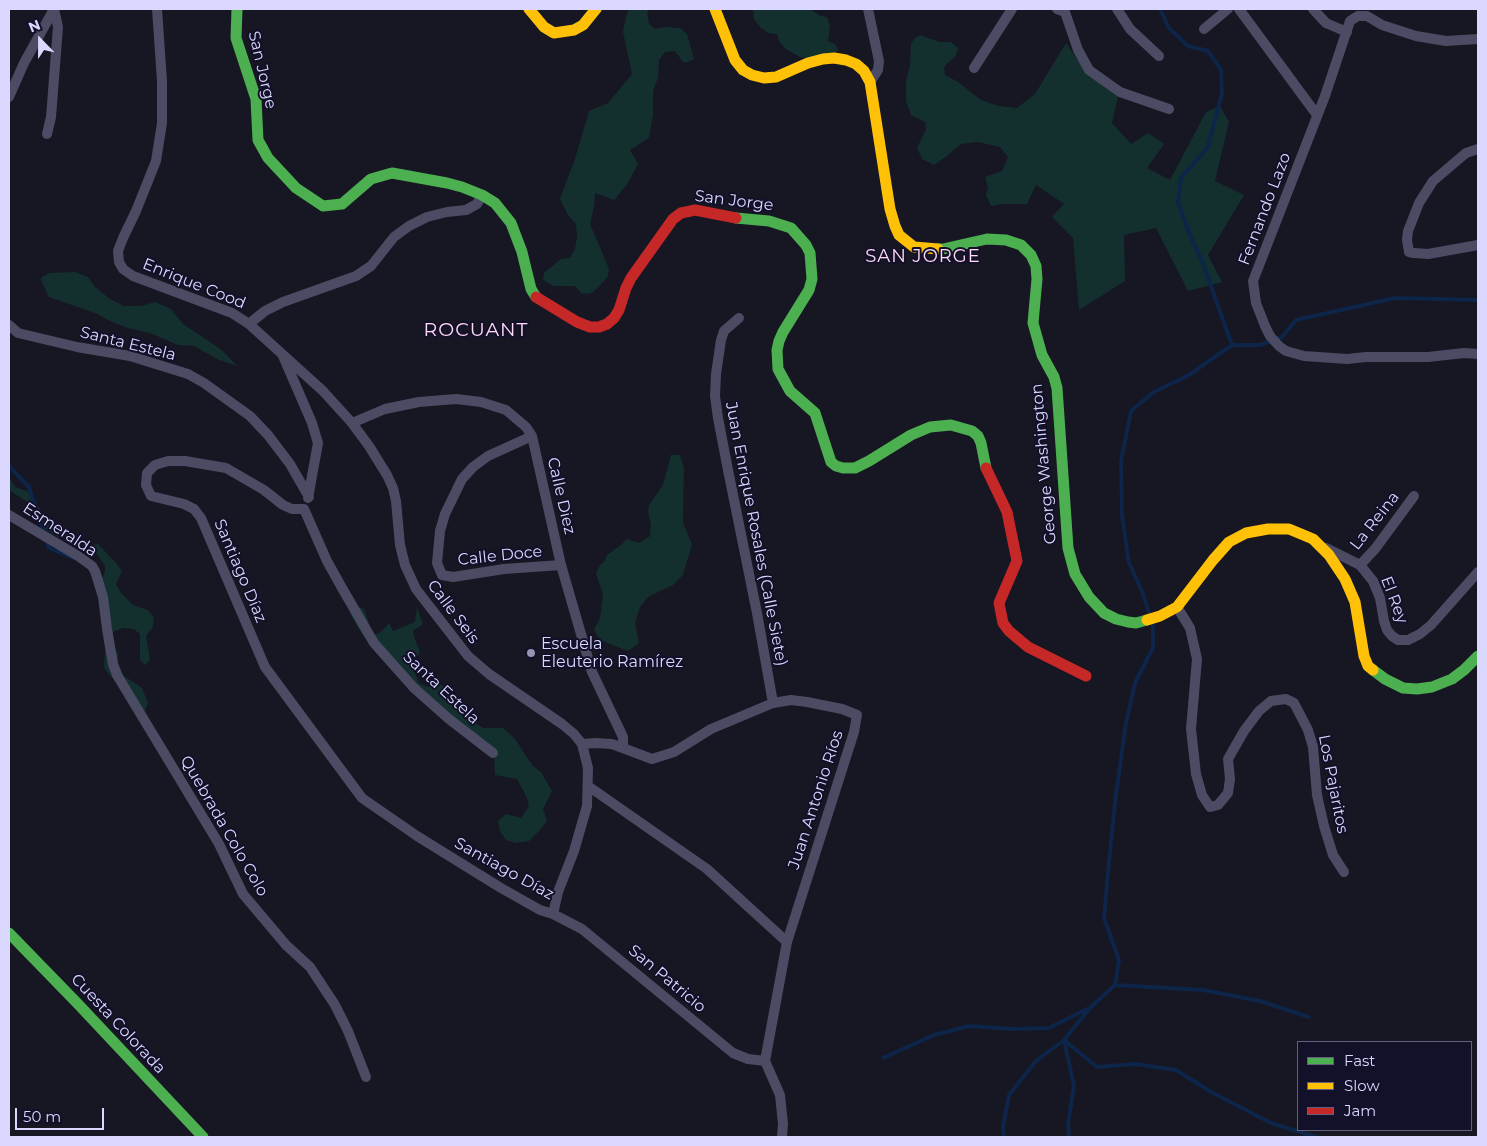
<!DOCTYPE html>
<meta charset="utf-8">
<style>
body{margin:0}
#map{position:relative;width:1487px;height:1146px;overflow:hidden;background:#171623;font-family:Montserrat,sans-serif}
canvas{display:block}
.frame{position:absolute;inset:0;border:10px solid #dbd8ff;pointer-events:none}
.legend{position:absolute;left:1297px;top:1041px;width:175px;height:90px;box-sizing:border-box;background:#131029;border:1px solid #63607f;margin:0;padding:6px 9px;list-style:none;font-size:15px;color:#dbd8ff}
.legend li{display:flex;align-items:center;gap:10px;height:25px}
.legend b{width:25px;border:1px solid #63607f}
.north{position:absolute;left:15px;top:15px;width:50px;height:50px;-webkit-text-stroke:4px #131029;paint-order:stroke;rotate:338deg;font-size:14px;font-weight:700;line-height:20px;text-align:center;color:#dbd8ff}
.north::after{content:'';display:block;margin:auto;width:18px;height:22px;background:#dbd8ff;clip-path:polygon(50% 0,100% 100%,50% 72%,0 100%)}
.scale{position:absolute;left:15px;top:1108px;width:89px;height:22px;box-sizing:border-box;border:2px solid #dbd8ff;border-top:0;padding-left:6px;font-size:15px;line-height:18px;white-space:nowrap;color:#dbd8ff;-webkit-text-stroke:4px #131029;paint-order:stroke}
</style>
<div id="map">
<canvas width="1487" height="1146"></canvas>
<div class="frame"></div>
<ul class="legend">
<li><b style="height:6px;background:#4caf50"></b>Fast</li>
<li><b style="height:6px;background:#ffc107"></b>Slow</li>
<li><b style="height:6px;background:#c62828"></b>Jam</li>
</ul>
<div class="north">N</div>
<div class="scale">50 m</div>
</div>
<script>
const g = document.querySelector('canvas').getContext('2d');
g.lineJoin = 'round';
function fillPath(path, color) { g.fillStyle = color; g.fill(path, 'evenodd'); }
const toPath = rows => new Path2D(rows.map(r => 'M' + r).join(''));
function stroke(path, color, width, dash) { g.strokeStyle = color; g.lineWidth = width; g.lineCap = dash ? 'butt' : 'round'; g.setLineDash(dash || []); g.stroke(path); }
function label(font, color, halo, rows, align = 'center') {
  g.font = font + ' Montserrat,sans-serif'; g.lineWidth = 4; g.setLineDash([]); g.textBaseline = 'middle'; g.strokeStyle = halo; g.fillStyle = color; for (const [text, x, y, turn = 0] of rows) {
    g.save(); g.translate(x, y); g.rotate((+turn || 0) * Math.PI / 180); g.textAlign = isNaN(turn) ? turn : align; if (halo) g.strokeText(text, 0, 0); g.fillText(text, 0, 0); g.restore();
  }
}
fillPath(toPath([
 [629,9,649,9,647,13,649,24,655,29,665,27,680,28,687,34,694,59,688,62,683,62,675,51,665,52,659,60,658,78,653,91,653,114,649,138,630,150,638,164,628,183,614,200,595,193,594,206,590,224,609,269,608,276,604,281,593,292,588,294,581,293,575,286,554,286,543,280,544,273,561,259,570,258,575,249,577,237,576,224,568,215,560,199,575,159,589,111,608,103,632,74,623,32,626,17],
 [753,9,811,9,811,10,821,16,827,17,830,25,828,41,835,44,839,51,808,58,800,57,786,49,779,41,777,34,768,33,760,27,754,19],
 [920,35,940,42,951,42,958,48,956,55,944,67,945,75,958,82,981,100,999,106,1017,108,1035,94,1066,43,1085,71,1118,97,1112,123,1131,144,1148,133,1164,144,1147,168,1170,180,1206,112,1220,106,1229,122,1215,181,1244,195,1208,255,1222,282,1188,291,1156,228,1124,235,1125,281,1079,310,1073,238,1052,217,1064,204,1036,185,1027,204,1003,204,991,206,986,195,988,187,985,177,1002,171,1008,157,1000,147,978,142,961,144,947,156,934,165,922,159,917,148,926,129,925,122,911,115,906,101,906,81,910,66,911,44,914,39],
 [75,272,88,277,95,287,110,299,124,306,141,306,155,302,171,309,183,324,222,350,237,366,219,360,194,346,178,345,150,333,128,328,110,321,95,313,49,297,41,280,42,277,50,273],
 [671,455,680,455,684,468,683,523,692,544,683,575,673,585,648,597,640,607,635,623,639,643,628,651,600,640,594,630,600,618,603,595,596,573,600,565,604,562,607,555,621,545,627,539,639,543,650,536,651,525,648,512,649,505,663,485],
 [9,477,15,487,27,491,36,502,47,522,58,531,71,535,60,538,43,528,26,501,9,490],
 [98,544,116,563,122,571,116,584,121,593,133,605,148,610,154,617,153,627,146,636,150,660,145,665,140,660,140,634,134,629,123,628,113,632,113,643,118,654,118,663,124,676,142,688,148,703,143,715,104,668,105,651,102,620,101,581,105,572,105,566,91,545],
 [352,605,364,609,373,635,381,632,389,623,393,631,415,622,417,607,423,624,413,631,414,637,420,652,412,665,419,683,427,687,439,683,451,692,461,702,466,716,483,728,503,728,515,739,532,765,541,772,552,791,543,809,547,821,539,831,529,841,516,843,506,840,500,831,498,821,506,814,521,818,529,806,527,798,517,779,495,775,494,753,410,691,361,633,350,613]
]), '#13302f');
stroke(toPath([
 [1160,9,1169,28,1188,46,1208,51,1221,70,1222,93,1208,147,1181,178,1178,202,1189,233,1202,261,1232,345],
 [9,466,29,487,44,533],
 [46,539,49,548,73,558],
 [1150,616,1142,591,1129,563,1122,516,1121,461,1131,411,1154,392,1189,375,1232,345,1260,345,1282,337,1296,320,1395,298,1478,300],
 [1115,985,1203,990,1260,1001,1309,1017],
 [883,1058,934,1035,969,1026,1013,1029,1049,1028,1087,1009],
 [1004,1137,1003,1127,1009,1095,1036,1061,1064,1040,1097,1067,1135,1064,1176,1070,1213,1093,1271,1123,1316,1137],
 [1069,1137,1068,1124,1074,1086,1064,1040,1090,1008,1115,985,1119,960,1104,918,1109,861,1116,794,1126,723,1135,683,1153,648,1153,627,1152,623]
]), '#0c2549', 4);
stroke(toPath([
 [157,9,162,81,162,123,156,161,136,211,123,238,118,251,119,262,123,269,133,276,232,313,249,324,323,391,352,423,369,446,387,475,393,488,396,501,400,545,405,565,416,589,468,656,489,674,562,724,574,734,582,744,588,768,587,806,574,851,558,892,553,914],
 [868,9,879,61,878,70,870,82],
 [1057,9,1065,12,1078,50,1089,70,1120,92,1169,109],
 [1117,9,1130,29,1159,56],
 [1239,9,1317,115],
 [1313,9,1326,23,1347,32],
 [1204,29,1228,9],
 [1478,39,1446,41,1416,36,1382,25,1367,16,1358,16,1350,21,1325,96,1253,281,1256,303,1265,326,1270,336,1279,346,1286,351,1304,356,1347,359,1366,357,1428,357,1464,353,1478,354],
 [974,68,1012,9],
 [9,97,24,63,54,9],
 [47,134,51,117,58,27,54,9],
 [1478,149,1466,153,1433,181,1419,203,1408,231,1407,240,1409,252,1414,253,1428,254,1478,245],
 [739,318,724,331,721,340,716,374,715,396,718,418,728,470,757,613,773,703],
 [249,324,265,311,283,302,356,276,371,266,394,237,409,226,427,217,447,212,466,210,477,204,482,195],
 [9,325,18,333,77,347,130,356,188,374,204,383,250,416,268,435,290,464,309,497],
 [283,356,312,423,318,443,308,498],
 [352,423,385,409,419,402,456,399,481,402,506,410,526,427,532,436,561,565,592,672,623,737,623,748],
 [532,436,488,456,473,467,462,479,445,514,440,531,437,563,442,575,453,577,504,569,561,565],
 [304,509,292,509,283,505,264,490,226,468,185,461,168,461,155,465,147,473,146,485,151,496,184,504,194,509,201,518,265,667,362,798,417,836,501,888,540,910,553,914,582,929,733,1053,748,1059,765,1061],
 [304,509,327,561,342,588,374,643,414,688,449,719,493,753],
 [9,515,78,556,92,566,95,571,103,597,107,629,113,664,117,675,219,844,243,894,286,945,310,967,335,1005,348,1031,366,1077],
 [1326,548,1360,565,1373,581,1380,598,1384,621,1387,630,1392,636,1398,640,1408,640,1420,634,1431,625,1478,572],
 [1360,565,1375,549,1414,496],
 [1177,607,1190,628,1197,659,1191,729,1196,774,1202,795,1210,807,1218,805,1228,793,1230,779,1228,759,1244,731,1259,711,1271,701,1286,699,1294,703,1308,730,1313,747,1317,795,1324,826,1333,855,1344,872],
 [582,744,595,743,612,744,652,759,674,752,711,729,773,703,791,700,807,702,842,709,857,715,854,732,787,942,765,1061],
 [588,786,707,869,787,942],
 [765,1061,780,1095,783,1124,782,1137]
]), '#4b4b64', 10);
stroke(toPath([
 [237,9,236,38,256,99,258,140,268,158,296,188,323,206,342,204,371,179,392,173,447,183,462,187,482,195,495,203,511,223,522,252,531,289,536,297],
 [736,218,769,221,791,228,806,245,810,253,812,279,809,290,783,332,779,341,777,350,778,369,790,391,815,413,831,462,836,466,843,468,855,468,869,461,911,435,930,427,951,425,972,431,978,436,981,443,986,468],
 [938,249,943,249,987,239,1006,240,1021,245,1031,255,1036,266,1037,279,1033,323,1042,355,1054,377,1057,388,1068,548,1075,574,1089,597,1104,613,1116,619,1128,622,1136,623,1147,620],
 [1373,670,1385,679,1403,688,1417,689,1432,687,1452,679,1464,670,1478,656],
 [9,933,78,1004,203,1137]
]), '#4caf50', 11);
stroke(toPath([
 [529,9,544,27,554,33,574,30,583,25,596,9],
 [715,9,735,60,743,70,752,75,764,78,776,77,808,63,823,59,834,58,846,60,856,64,864,71,870,82,890,209,895,226,899,235,914,247,938,249],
 [1147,620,1160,616,1177,607,1213,560,1229,542,1246,533,1268,529,1289,529,1313,539,1329,555,1345,579,1355,602,1364,656,1368,666,1373,670]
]), '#ffc107', 11);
stroke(toPath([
 [536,297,577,322,590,327,599,327,607,324,614,318,619,310,626,288,631,278,673,219,681,213,695,210,736,218],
 [986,468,1007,512,1017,561,999,603,1003,623,1009,631,1028,647,1086,676]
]), '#c62828', 11);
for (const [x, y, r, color] of [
 [531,653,5,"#9694b2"]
]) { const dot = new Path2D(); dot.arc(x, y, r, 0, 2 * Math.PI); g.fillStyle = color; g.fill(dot); stroke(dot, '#131029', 2); }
label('16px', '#dbd8ff', '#131029', [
 ["San Jorge",262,70,77],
 ["San Jorge",734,201,7],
 ["Fernando Lazo",1265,209,-69],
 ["Enrique Cood",194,284,22],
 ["Santa Estela",128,344,14],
 ["George Washington",1044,464,-95],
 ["Calle Diez",561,496,77],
 ["La Reina",1375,521,-52],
 ["Esmeralda",60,530,33],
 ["Juan Enrique Rosales (Calle Siete)",756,534,79],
 ["Calle Doce",500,556,-6],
 ["Santiago Díaz",240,571,67],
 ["El Rey",1394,600,69],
 ["Calle Seis",453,612,53],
 ["Santa Estela",441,688,43],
 ["Los Pajaritos",1333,784,79],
 ["Juan Antonio Ríos",816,800,-72],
 ["Quebrada Colo Colo",224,826,60],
 ["Santiago Díaz",504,869,29],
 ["San Patricio",667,979,40],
 ["Cuesta Colorada",118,1024,47]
]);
label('16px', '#dbd8ff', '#131029', [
 ["Escuela",541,644],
 ["Eleuterio Ramírez",541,662]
], 'left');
g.letterSpacing = '1px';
label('18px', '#ffdaf3', '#131029', [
 ["SAN JORGE",923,257]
]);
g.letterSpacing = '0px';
g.letterSpacing = '1px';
label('19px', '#ffdaf3', '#131029', [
 ["ROCUANT",476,330]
]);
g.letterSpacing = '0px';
</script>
